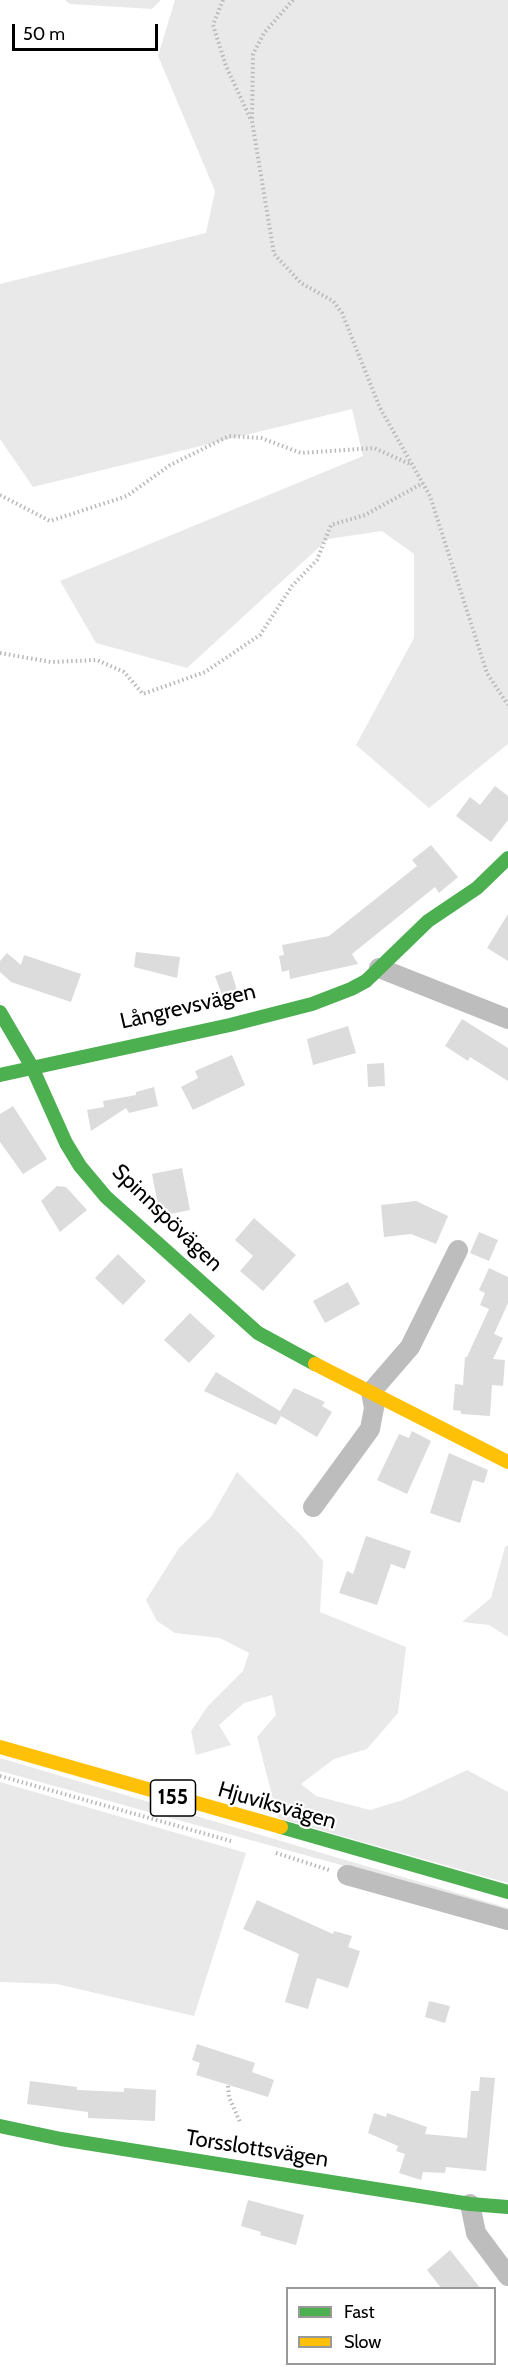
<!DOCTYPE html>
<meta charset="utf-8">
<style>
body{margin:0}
#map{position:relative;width:508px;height:2377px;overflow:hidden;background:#fff;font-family:Cabin,sans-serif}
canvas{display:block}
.legend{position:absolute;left:286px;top:2287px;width:210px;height:78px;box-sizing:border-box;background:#fff;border:2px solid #999;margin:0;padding:8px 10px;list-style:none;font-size:18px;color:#000}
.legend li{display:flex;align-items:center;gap:12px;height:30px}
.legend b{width:30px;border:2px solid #999}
.scale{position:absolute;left:12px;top:24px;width:146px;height:27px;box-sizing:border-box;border:3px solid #000;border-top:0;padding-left:8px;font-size:18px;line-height:21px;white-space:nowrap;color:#000;-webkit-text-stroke:4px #fff;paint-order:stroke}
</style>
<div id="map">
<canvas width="508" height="2377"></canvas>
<ul class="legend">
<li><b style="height:8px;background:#4caf50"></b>Fast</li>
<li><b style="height:8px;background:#ffc107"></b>Slow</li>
</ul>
<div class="scale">50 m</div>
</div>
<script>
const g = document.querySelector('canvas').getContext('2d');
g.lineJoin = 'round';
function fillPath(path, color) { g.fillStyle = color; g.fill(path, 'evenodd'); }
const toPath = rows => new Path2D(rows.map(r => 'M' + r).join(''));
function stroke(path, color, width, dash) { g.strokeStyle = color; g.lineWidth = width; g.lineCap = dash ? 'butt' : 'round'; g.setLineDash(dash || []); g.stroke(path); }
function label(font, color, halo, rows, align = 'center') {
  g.font = font + ' Cabin,sans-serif'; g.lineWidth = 4.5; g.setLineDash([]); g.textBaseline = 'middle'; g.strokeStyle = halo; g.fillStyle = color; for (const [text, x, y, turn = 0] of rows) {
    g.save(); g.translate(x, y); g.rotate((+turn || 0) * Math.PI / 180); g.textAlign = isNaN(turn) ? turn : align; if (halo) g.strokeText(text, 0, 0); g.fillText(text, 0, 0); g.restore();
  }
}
fillPath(toPath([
 [65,0,161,0,152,9,70,4],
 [175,0,508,0,508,744,429,808,356,745,414,638,414,554,382,531,328,539,187,668,96,643,60,581,363,456,352,409,33,487,0,439,0,284,206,233,215,191,158,56],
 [237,1472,302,1536,323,1561,320,1612,406,1647,398,1713,367,1749,334,1759,301,1784,316,1796,370,1810,403,1800,467,1770,508,1792,508,1883,278,1818,257,1737,276,1715,272,1695,244,1703,219,1725,231,1745,196,1755,191,1731,208,1706,243,1671,249,1653,220,1638,175,1633,157,1621,146,1600,179,1548,211,1517],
 [508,1545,508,1637,489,1625,462,1622,491,1598,505,1547],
 [0,1758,508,1908,508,1911,0,1771],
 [0,1782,246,1853,194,2016,57,1984,0,1982]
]), '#e9e9e9');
fillPath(toPath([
 [495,786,508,796,508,820,491,842,456,816,470,797,480,805],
 [431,845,458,877,439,893,435,887,352,954,358,964,290,979,289,970,282,972,279,956,284,955,282,945,329,936,417,866,412,860],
 [508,914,508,961,487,948],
 [136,952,180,957,177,978,134,967],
 [7,953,21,965,24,955,81,974,71,1002,11,982,0,972,0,961],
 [231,971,237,990,222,995,215,976],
 [462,1019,508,1048,508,1081,470,1057,468,1061,445,1046],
 [348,1026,356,1053,313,1065,307,1039],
 [232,1055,245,1085,193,1110,181,1087,198,1078,195,1071],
 [384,1063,385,1086,368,1087,367,1064],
 [154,1087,158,1106,129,1113,126,1108,91,1131,87,1110,104,1107,103,1101,136,1095,136,1092],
 [13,1106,47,1159,23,1174,0,1142,0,1114],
 [182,1168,190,1210,160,1216,152,1174],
 [57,1186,66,1187,87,1210,60,1232,41,1201],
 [416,1201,448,1216,436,1244,411,1234,384,1237,381,1205],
 [254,1218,296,1255,263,1291,240,1271,253,1256,235,1240],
 [479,1232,498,1240,489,1261,470,1253],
 [118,1254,146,1281,123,1305,95,1278],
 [489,1268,508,1277,508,1303,494,1334,503,1338,493,1359,505,1360,503,1386,492,1385,490,1416,461,1414,461,1411,453,1410,455,1384,463,1385,465,1357,467,1357,489,1309,480,1305,485,1293,479,1290],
 [348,1282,360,1304,325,1323,313,1301],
 [190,1313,215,1336,189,1363,164,1340],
 [216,1372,280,1411,294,1388,325,1402,322,1406,332,1412,317,1437,281,1416,276,1425,204,1391],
 [412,1431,431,1441,407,1494,377,1480,399,1434,409,1438],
 [449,1453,488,1470,484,1483,473,1480,460,1523,430,1513],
 [366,1536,411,1551,405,1569,391,1564,377,1605,339,1593,347,1571,353,1574],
 [257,1900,333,1934,334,1931,352,1936,348,1947,360,1951,348,1988,317,1978,308,2009,285,2002,299,1954,243,1929],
 [429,2001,450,2006,445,2023,425,2017],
 [197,2044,255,2063,252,2072,274,2080,268,2097,196,2075,200,2063,192,2060],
 [480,2077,495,2078,486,2171,446,2167,445,2173,423,2172,421,2180,399,2173,405,2154,396,2151,398,2146,368,2133,374,2113,386,2117,387,2113,427,2127,425,2134,467,2138,471,2091,479,2091],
 [30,2081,77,2087,77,2090,124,2092,124,2088,156,2090,155,2121,88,2118,88,2112,27,2104],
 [248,2200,304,2215,296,2245,260,2235,261,2232,241,2226],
 [450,2250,470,2275,481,2289,442,2289,427,2270]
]), '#dcdcdc');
stroke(toPath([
 [223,0,213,25,226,66,251,120],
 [293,0,264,33,253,54,252,121,274,254,301,283,333,301,342,313,380,408,430,496,487,673,508,705],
 [0,495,50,521,127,496,170,465,229,436,261,438,301,453,374,448,412,465],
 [0,653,51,662,97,660,124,672,143,694,205,672,260,635,292,586,317,560,331,525,365,515,423,483],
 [0,1776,231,1841],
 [276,1853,329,1870],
 [228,2086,229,2097,240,2122]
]), '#b8b8b8', 4, [1.5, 3]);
stroke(toPath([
 [379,968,508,1019],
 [313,1507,370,1429,374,1408,371,1392,410,1347,458,1250],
 [347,1875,508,1920],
 [470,2204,476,2233,508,2276]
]), '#bdbdbd', 20);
stroke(toPath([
 [0,1012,32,1067,66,1143,80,1166,106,1197,258,1333,315,1364],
 [0,1075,230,1025,312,1004,351,989,366,981,428,921,477,888,508,858],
 [281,1827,508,1892],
 [0,2126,61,2139,224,2165,470,2204,508,2207]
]), '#4caf50', 14);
stroke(toPath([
 [315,1364,508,1462],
 [0,1747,281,1827]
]), '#ffc107', 14);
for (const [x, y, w] of [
 [173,1798,45]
]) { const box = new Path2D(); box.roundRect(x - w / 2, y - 18, w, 36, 4.5); g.fillStyle = '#fff'; g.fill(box); stroke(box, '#000', 1.5); }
label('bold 21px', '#000', null, [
 ["155",173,1798]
]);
label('22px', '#000', '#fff', [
 ["Långrevsvägen",188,1007,-13],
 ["Spinnspövägen",167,1218,44],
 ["Hjuviksvägen",277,1806,16],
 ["Torsslottsvägen",257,2149,9]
]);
</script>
